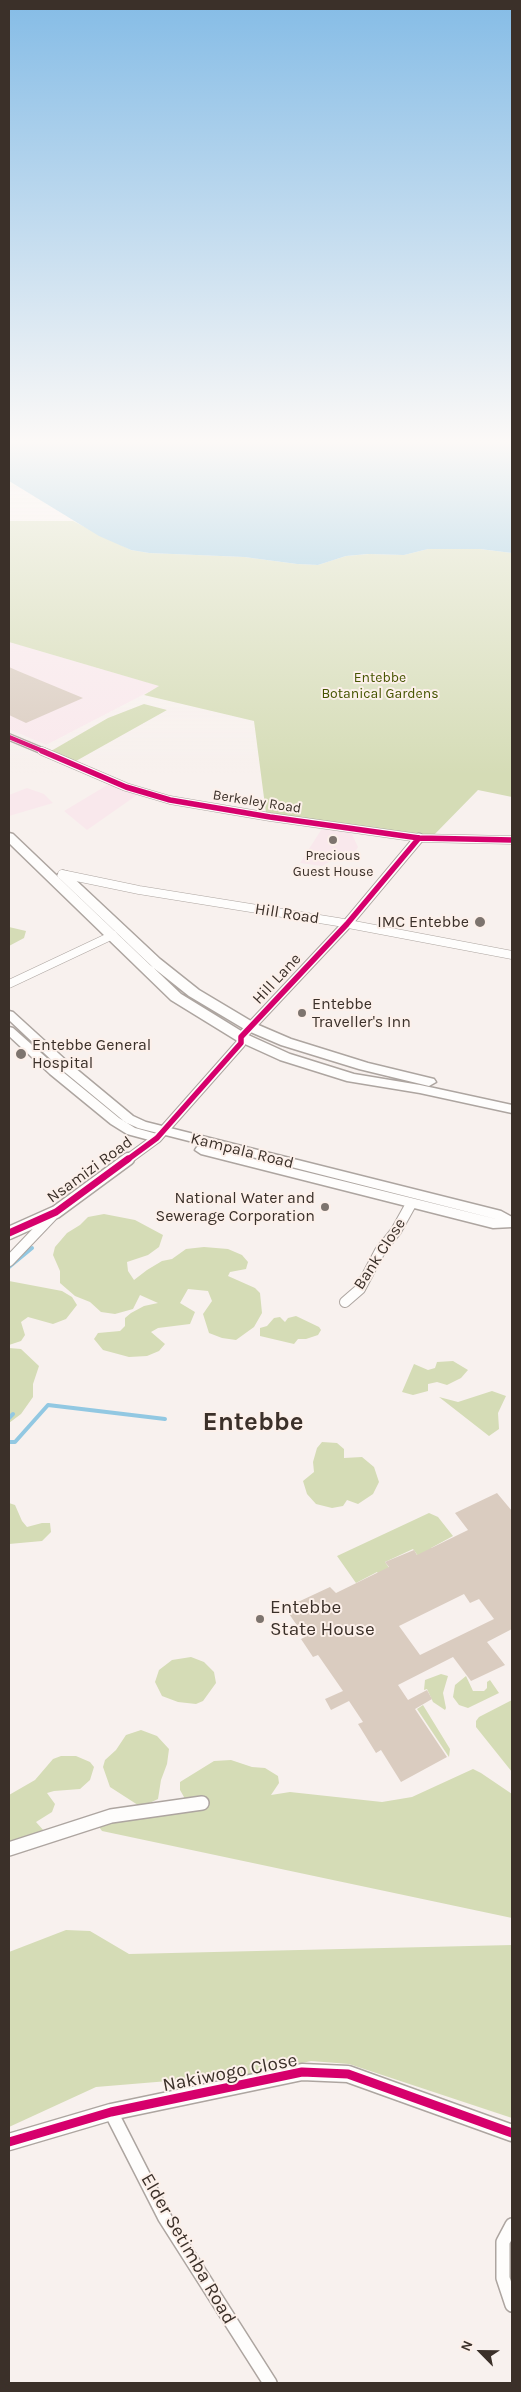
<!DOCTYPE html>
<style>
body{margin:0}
#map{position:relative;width:521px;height:2392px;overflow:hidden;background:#f8f1ee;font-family:Karla,sans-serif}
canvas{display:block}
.frame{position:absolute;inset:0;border:10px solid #3b3029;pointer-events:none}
.north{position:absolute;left:456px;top:2327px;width:50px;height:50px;-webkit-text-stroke:4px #fcf0ea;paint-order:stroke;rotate:293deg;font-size:14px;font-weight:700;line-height:20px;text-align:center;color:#3b3029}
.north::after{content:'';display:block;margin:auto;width:18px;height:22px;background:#3b3029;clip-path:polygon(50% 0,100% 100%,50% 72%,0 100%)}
</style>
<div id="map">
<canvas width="521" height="2392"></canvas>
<div class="frame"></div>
<div class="north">N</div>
</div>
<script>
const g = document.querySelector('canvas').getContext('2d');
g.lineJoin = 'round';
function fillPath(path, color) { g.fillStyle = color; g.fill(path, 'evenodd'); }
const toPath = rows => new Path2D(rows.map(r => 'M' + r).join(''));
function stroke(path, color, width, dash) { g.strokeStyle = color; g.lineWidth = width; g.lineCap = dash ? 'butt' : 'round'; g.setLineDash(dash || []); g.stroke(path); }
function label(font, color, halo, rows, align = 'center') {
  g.font = font + ' Karla,sans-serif'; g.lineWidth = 4; g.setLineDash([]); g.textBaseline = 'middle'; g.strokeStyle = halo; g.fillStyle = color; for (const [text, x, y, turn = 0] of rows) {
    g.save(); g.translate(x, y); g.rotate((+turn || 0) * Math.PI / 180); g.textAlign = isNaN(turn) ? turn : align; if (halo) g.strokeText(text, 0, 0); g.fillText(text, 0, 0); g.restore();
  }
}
fillPath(toPath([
 [9,642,160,686,46,745,9,729],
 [109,784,137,795,87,830,64,811],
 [27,788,44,794,53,803,9,816,9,795],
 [323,827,350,830,358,847,354,853,346,852,322,866,300,863]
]), '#f9e8ec');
fillPath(toPath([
 [9,521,73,521,131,550,149,553,244,557,297,564,318,565,346,556,369,554,404,555,428,549,480,549,512,553,512,797,478,790,430,839,266,813,254,721,144,695,159,686,9,642],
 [144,704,167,710,76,761,51,751,108,718],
 [9,927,26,931,24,938,9,946],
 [104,1214,135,1220,163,1235,159,1247,148,1255,127,1262,128,1271,134,1280,147,1270,162,1261,172,1259,186,1249,204,1247,228,1249,242,1255,248,1262,246,1269,230,1272,228,1276,255,1288,260,1293,262,1313,254,1327,236,1340,222,1338,209,1333,203,1314,212,1301,208,1291,188,1289,180,1303,195,1312,190,1324,158,1328,151,1332,165,1344,159,1351,147,1356,129,1357,103,1350,94,1339,98,1333,120,1331,125,1326,125,1318,131,1313,144,1306,158,1303,140,1295,133,1309,115,1314,101,1312,90,1302,75,1296,60,1283,60,1271,53,1255,55,1247,67,1233,80,1225,88,1217],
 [9,1281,62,1291,72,1297,77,1305,66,1319,53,1324,28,1317,21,1322,25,1335,21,1341,9,1345],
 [296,1316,319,1327,321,1330,318,1335,306,1339,298,1339,294,1344,260,1336,260,1328,267,1326,274,1318,280,1317,285,1322,288,1318],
 [9,1348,21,1349,39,1366,33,1384,33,1397,21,1414,9,1423],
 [453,1361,468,1370,461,1378,447,1385,437,1382,428,1384,428,1391,413,1395,402,1392,414,1364,428,1370,435,1368,437,1362],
 [492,1391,506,1396,498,1413,499,1429,489,1436,439,1397,458,1402],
 [322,1442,337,1443,344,1449,344,1458,362,1457,374,1467,379,1482,373,1494,358,1504,347,1500,343,1506,332,1508,316,1504,307,1494,303,1481,314,1472,313,1462,317,1448],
 [9,1503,15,1505,22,1521,27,1527,42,1523,50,1523,51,1532,42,1541,9,1544],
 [429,1513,438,1517,453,1536,431,1548,448,1571,434,1578,413,1549,385,1562,406,1592,396,1596,377,1572,356,1583,337,1556],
 [191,1657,204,1662,214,1672,216,1683,203,1701,196,1704,178,1702,162,1696,155,1682,159,1670,172,1660],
 [441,1674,448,1676,443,1693,446,1708,445,1710,433,1702,427,1689,424,1690,425,1680],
 [466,1676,473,1691,484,1691,487,1688,487,1682,490,1680,499,1693,468,1708,459,1705,453,1697,455,1685],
 [512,1700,512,1772,476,1727,476,1721,479,1717],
 [423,1705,450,1749,449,1757,417,1709],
 [141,1730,157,1736,169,1749,167,1764,161,1780,158,1799,141,1807,110,1787,103,1767,105,1760,116,1750,126,1735],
 [61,1756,76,1756,90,1762,94,1767,90,1780,80,1789,54,1791,47,1793,55,1804,52,1812,36,1822,45,1832,9,1848,9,1795,35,1780,53,1759],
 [231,1760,252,1767,265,1768,278,1776,279,1783,271,1795,290,1792,382,1802,412,1797,473,1769,481,1773,512,1794,512,1918,102,1831,97,1824,181,1810,184,1797,180,1790,180,1782,214,1761],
 [66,1930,90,1931,129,1954,512,1945,512,2118,349,2064,311,2061,253,2074,96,2087,9,2127,9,1952]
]), '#d5dcb6');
fillPath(toPath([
 [9,440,512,440,512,553,480,549,428,549,404,555,368,554,346,556,318,565,297,564,244,557,149,553,131,550,99,536,9,481]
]), '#92c8e2');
stroke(toPath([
 [9,1267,32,1248],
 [9,1418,13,1414],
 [9,1442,15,1442,48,1405,165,1419]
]), '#92c8e2', 4);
fillPath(toPath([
 [9,667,18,671,83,698,26,723,9,715],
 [497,1493,512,1511,512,1629,487,1642,505,1665,471,1681,453,1657,398,1685,408,1700,427,1690,432,1699,415,1709,447,1757,401,1782,381,1750,376,1753,358,1724,363,1722,349,1701,331,1710,325,1699,343,1691,318,1655,313,1657,301,1639,305,1637,285,1608,330,1587,336,1593,389,1567,385,1562,414,1550,417,1555,468,1530,455,1513],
 [464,1594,470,1603,479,1599,494,1619,420,1655,399,1626]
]), '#daccc0');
const minorFar3 = toPath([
 [9,737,45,752]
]);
const minorFar2 = toPath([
 [42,751,126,787,170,800,270,817,419,838,512,840],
 [62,874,139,890,338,922,512,955],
 [9,984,113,935]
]);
const minorFar1 = toPath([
 [9,1261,52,1216],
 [345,1302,360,1289,380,1251,396,1231,411,1204]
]);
const minor = toPath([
 [9,1849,111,1816,202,1803],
 [111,2112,165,2218,270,2383],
 [512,2225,503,2242,503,2278,512,2305]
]);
const tertiaryFar2 = toPath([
 [127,1160,157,1138,241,1043,241,1037,347,924,419,838]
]);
const tertiaryFar1 = toPath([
 [9,1233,56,1212,128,1159]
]);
const tertiary = toPath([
 [9,2142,111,2112,302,2072,348,2074,512,2133]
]);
const secondary = toPath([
 [9,1011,13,1012,69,1063,133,1116,146,1122,501,1211,512,1217,512,1227,493,1228,201,1154,195,1150,197,1147,201,1146,496,1219,138,1128,125,1122,61,1069,9,1020,9,1011],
 [9,1027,13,1028,58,1068,119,1118,135,1128,157,1134,159,1137,157,1140,153,1141,127,1134,111,1124,50,1074,9,1036,9,1027]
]);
const trunk = toPath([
 [9,833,13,834,181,994,246,1034,290,1054,354,1074,420,1085,512,1105,512,1113,420,1093,347,1081,280,1060,236,1040,171,1000,9,843,9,833],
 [63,871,67,872,160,959,199,990,256,1024,291,1039,368,1063,434,1079,436,1082,429,1086,359,1069,281,1045,246,1030,189,996,150,965,59,878,57,875,63,871]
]);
stroke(minorFar3, '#ada5a0', 8);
stroke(minorFar2, '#ada5a0', 9);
stroke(minorFar1, '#ada5a0', 12);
stroke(minor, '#ada5a0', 16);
stroke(tertiaryFar2, '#ada5a0', 11);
stroke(tertiaryFar1, '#ada5a0', 15);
stroke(tertiary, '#ada5a0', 19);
stroke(secondary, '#ada5a0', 3);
stroke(trunk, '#ada5a0', 3);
stroke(minorFar3, '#fefdfc', 5.5);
stroke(minorFar2, '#fefdfc', 8);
stroke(minorFar1, '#fefdfc', 10);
stroke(minor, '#fefdfc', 13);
stroke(tertiaryFar2, '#fefdfc', 9);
stroke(tertiaryFar1, '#fefdfc', 12);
stroke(tertiary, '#fefdfc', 16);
fillPath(secondary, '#fefdfc');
fillPath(trunk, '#fefdfc');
stroke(toPath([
 [9,737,45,752]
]), '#d6006c', 4.5);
stroke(toPath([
 [42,751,126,787,170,800,270,817,419,838,512,840],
 [127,1160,157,1138,241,1043,241,1037,347,924,419,838]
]), '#d6006c', 5.5);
stroke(toPath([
 [9,1233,56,1212,128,1159]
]), '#d6006c', 7);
stroke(toPath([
 [9,2142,111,2112,302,2072,348,2074,512,2133]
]), '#d6006c', 9);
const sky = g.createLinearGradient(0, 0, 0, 775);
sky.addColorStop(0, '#85bce6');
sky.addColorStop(0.57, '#fcf9f7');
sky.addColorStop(1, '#fcf9f700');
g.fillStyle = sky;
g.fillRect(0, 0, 521, 775);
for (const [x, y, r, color] of [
 [333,840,5,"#7d746e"],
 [480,922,6,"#7d746e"],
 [302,1013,5,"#7d746e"],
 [21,1054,6,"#7d746e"],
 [325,1207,5,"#7d746e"],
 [260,1619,5,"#7d746e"]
]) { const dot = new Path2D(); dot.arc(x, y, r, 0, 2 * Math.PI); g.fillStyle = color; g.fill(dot); stroke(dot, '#fcf0ea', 2); }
label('14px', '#465400', '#fcf0ea', [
 ["Entebbe",380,678],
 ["Botanical Gardens",380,694]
]);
label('14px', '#3b3029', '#fcf0ea', [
 ["Berkeley Road",257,802,9]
]);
label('14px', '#3b3029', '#fcf0ea', [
 ["Precious",333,856],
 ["Guest House",333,872]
]);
label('16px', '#3b3029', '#fcf0ea', [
 ["Hill Road",287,914,9],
 ["Hill Lane",277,979,-47],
 ["Kampala Road",242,1151,14],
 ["Nsamizi Road",90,1170,-36],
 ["Bank Close",380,1254,-57]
]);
label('16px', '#3b3029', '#fcf0ea', [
 ["IMC Entebbe",469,922],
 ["Entebbe",312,1004,"left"],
 ["Traveller's Inn",312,1022,"left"],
 ["Entebbe General",32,1045,"left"],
 ["Hospital",32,1063,"left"],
 ["National Water and",315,1198],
 ["Sewerage Corporation",315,1216]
], 'right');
label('19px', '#3b3029', '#fcf0ea', [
 ["Entebbe",270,1608],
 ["State House",270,1630]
], 'left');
label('19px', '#3b3029', '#fcf0ea', [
 ["Nakiwogo Close",230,2073,-11],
 ["Elder Setimba Road",188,2249,60]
]);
label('bold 26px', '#3b3029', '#fcf0ea', [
 ["Entebbe",253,1423]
]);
</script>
